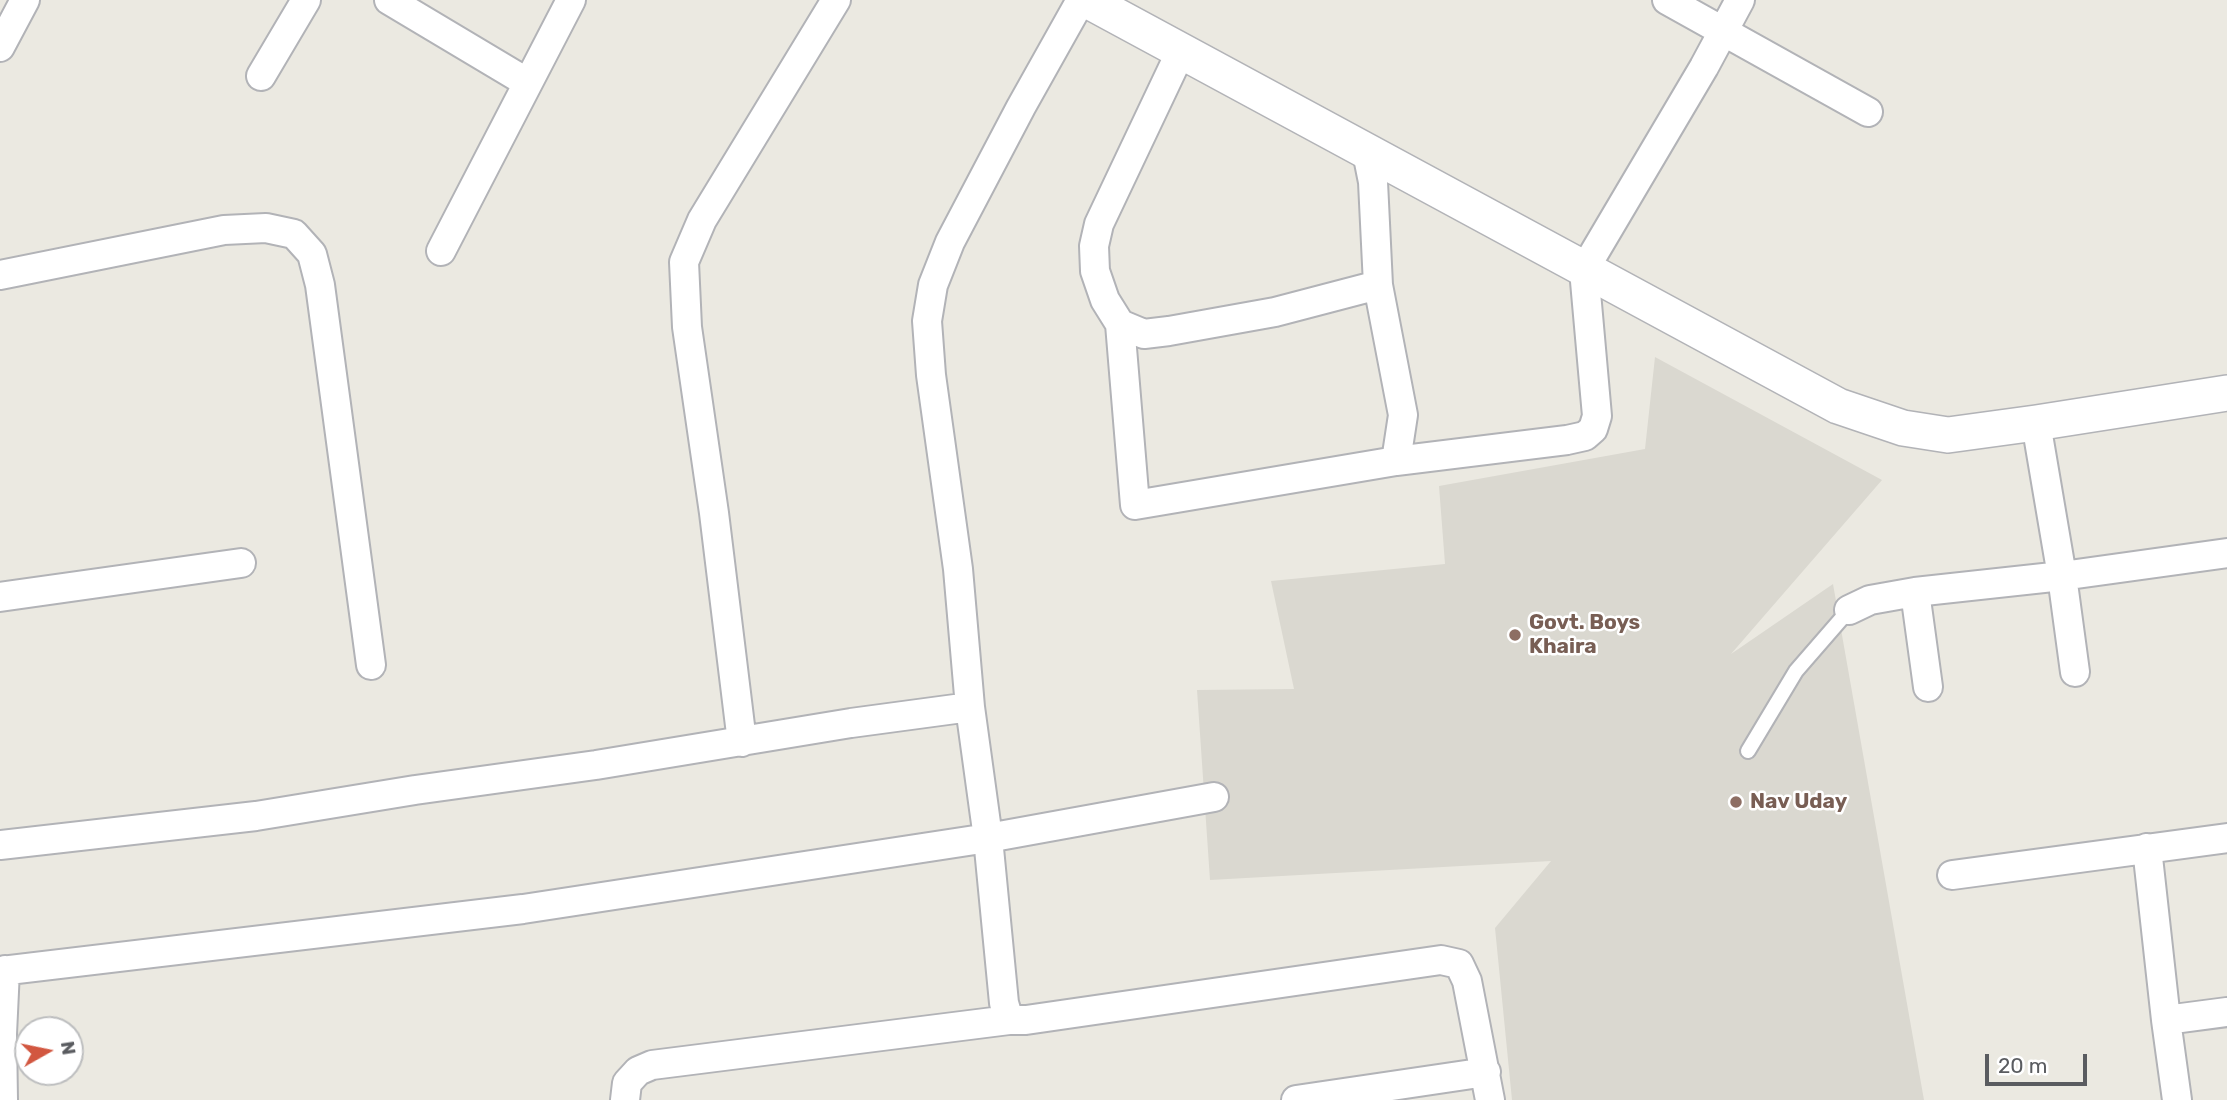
<!DOCTYPE html>
<style>
body{margin:0}
#map{position:relative;width:2227px;height:1100px;overflow:hidden;background:#ebe9e1;font-family:Rubik,sans-serif}
canvas{display:block}
.north{position:absolute;left:14px;top:1016px;width:70px;height:70px;box-sizing:border-box;background:#fff;border:2px solid #bdbebf;border-radius:50%;rotate:81deg;font-size:19px;font-weight:700;line-height:28px;text-align:center;color:#5a5c60}
.north::after{content:'';display:block;margin:auto;width:24px;height:32px;background:#d25740;clip-path:polygon(50% 0,100% 100%,50% 72%,0 100%)}
.scale{position:absolute;left:1985px;top:1054px;width:102px;height:32px;box-sizing:border-box;border:4px solid #5a5c60;border-top:0;padding-left:9px;font-size:21px;line-height:24px;white-space:nowrap;color:#5a5c60;-webkit-text-stroke:5px #fff;paint-order:stroke}
</style>
<div id="map">
<canvas width="2227" height="1100"></canvas>
<div class="north">N</div>
<div class="scale">20 m</div>
</div>
<script>
const g = document.querySelector('canvas').getContext('2d');
g.lineJoin = 'round';
function fillPath(path, color) { g.fillStyle = color; g.fill(path, 'evenodd'); }
const toPath = rows => new Path2D(rows.map(r => 'M' + r).join(''));
function stroke(path, color, width, dash) { g.strokeStyle = color; g.lineWidth = width; g.lineCap = dash ? 'butt' : 'round'; g.setLineDash(dash || []); g.stroke(path); }
function label(font, color, halo, rows, align = 'center') {
  g.font = font + ' Rubik,sans-serif'; g.lineWidth = 5; g.setLineDash([]); g.textBaseline = 'middle'; g.strokeStyle = halo; g.fillStyle = color; for (const [text, x, y, turn = 0] of rows) {
    g.save(); g.translate(x, y); g.rotate((+turn || 0) * Math.PI / 180); g.textAlign = isNaN(turn) ? turn : align; if (halo) g.strokeText(text, 0, 0); g.fillText(text, 0, 0); g.restore();
  }
}
fillPath(toPath([
 [1655,357,1882,480,1731,654,1833,584,1924,1100,1512,1100,1495,928,1551,861,1210,880,1197,690,1294,689,1271,581,1445,564,1439,486,1645,449]
]), '#dad8d0');
const service = toPath([
 [1748,751,1796,671,1849,610]
]);
const minor = toPath([
 [389,0,528,83],
 [1081,0,1021,107,950,242,933,285,927,321,931,375,958,569,970,707,988,838,1004,1003,1009,1020,1026,1020,1441,960,1459,964,1467,981,1490,1100],
 [1667,0,1868,112],
 [0,47,25,0],
 [1181,51,1099,224,1094,246,1095,271,1105,300,1120,324,1144,334,1169,331,1275,312,1378,285],
 [261,76,306,0],
 [1367,152,1373,182,1378,285,1403,415,1396,461],
 [441,251,571,0],
 [0,275,224,230,266,228,294,234,312,254,320,285,371,665],
 [1120,324,1135,505,1396,461,1567,440,1585,436,1593,429,1597,416,1584,270,1704,67,1740,0],
 [2036,423,2062,576,2075,672],
 [1915,592,1928,687],
 [0,597,241,563],
 [1849,610,1870,600,1915,592,2062,576,2227,553],
 [742,742,714,513,687,327,684,262,702,220,836,0],
 [0,845,256,816,415,790,596,765,851,723,970,707],
 [2147,848,2166,1020],
 [1952,875,2227,838],
 [0,971,523,909,988,838,1214,797],
 [3,1100,2,1034,5,970],
 [625,1100,627,1083,638,1071,652,1065,1009,1020],
 [1296,1100,1486,1072],
 [2177,1100,2166,1020,2227,1012]
]);
const tertiary = toPath([
 [1087,0,1838,406,1903,428,1948,435,2036,423,2227,393]
]);
stroke(service, '#b2b3b7', 18);
stroke(minor, '#b2b3b7', 32);
stroke(tertiary, '#b2b3b7', 38);
stroke(service, '#fff', 14);
stroke(minor, '#fff', 28);
stroke(tertiary, '#fff', 35);
for (const [x, y, r, color] of [
 [1515,635,7,"#8d6e63"],
 [1736,802,7,"#8d6e63"]
]) { const dot = new Path2D(); dot.arc(x, y, r, 0, 2 * Math.PI); g.fillStyle = color; g.fill(dot); stroke(dot, '#fff', 2.5); }
label('bold 21px', '#785e54', '#fff', [
 ["Govt. Boys",1529,623],
 ["Khaira",1529,647],
 ["Nav Uday",1750,802]
], 'left');
</script>
